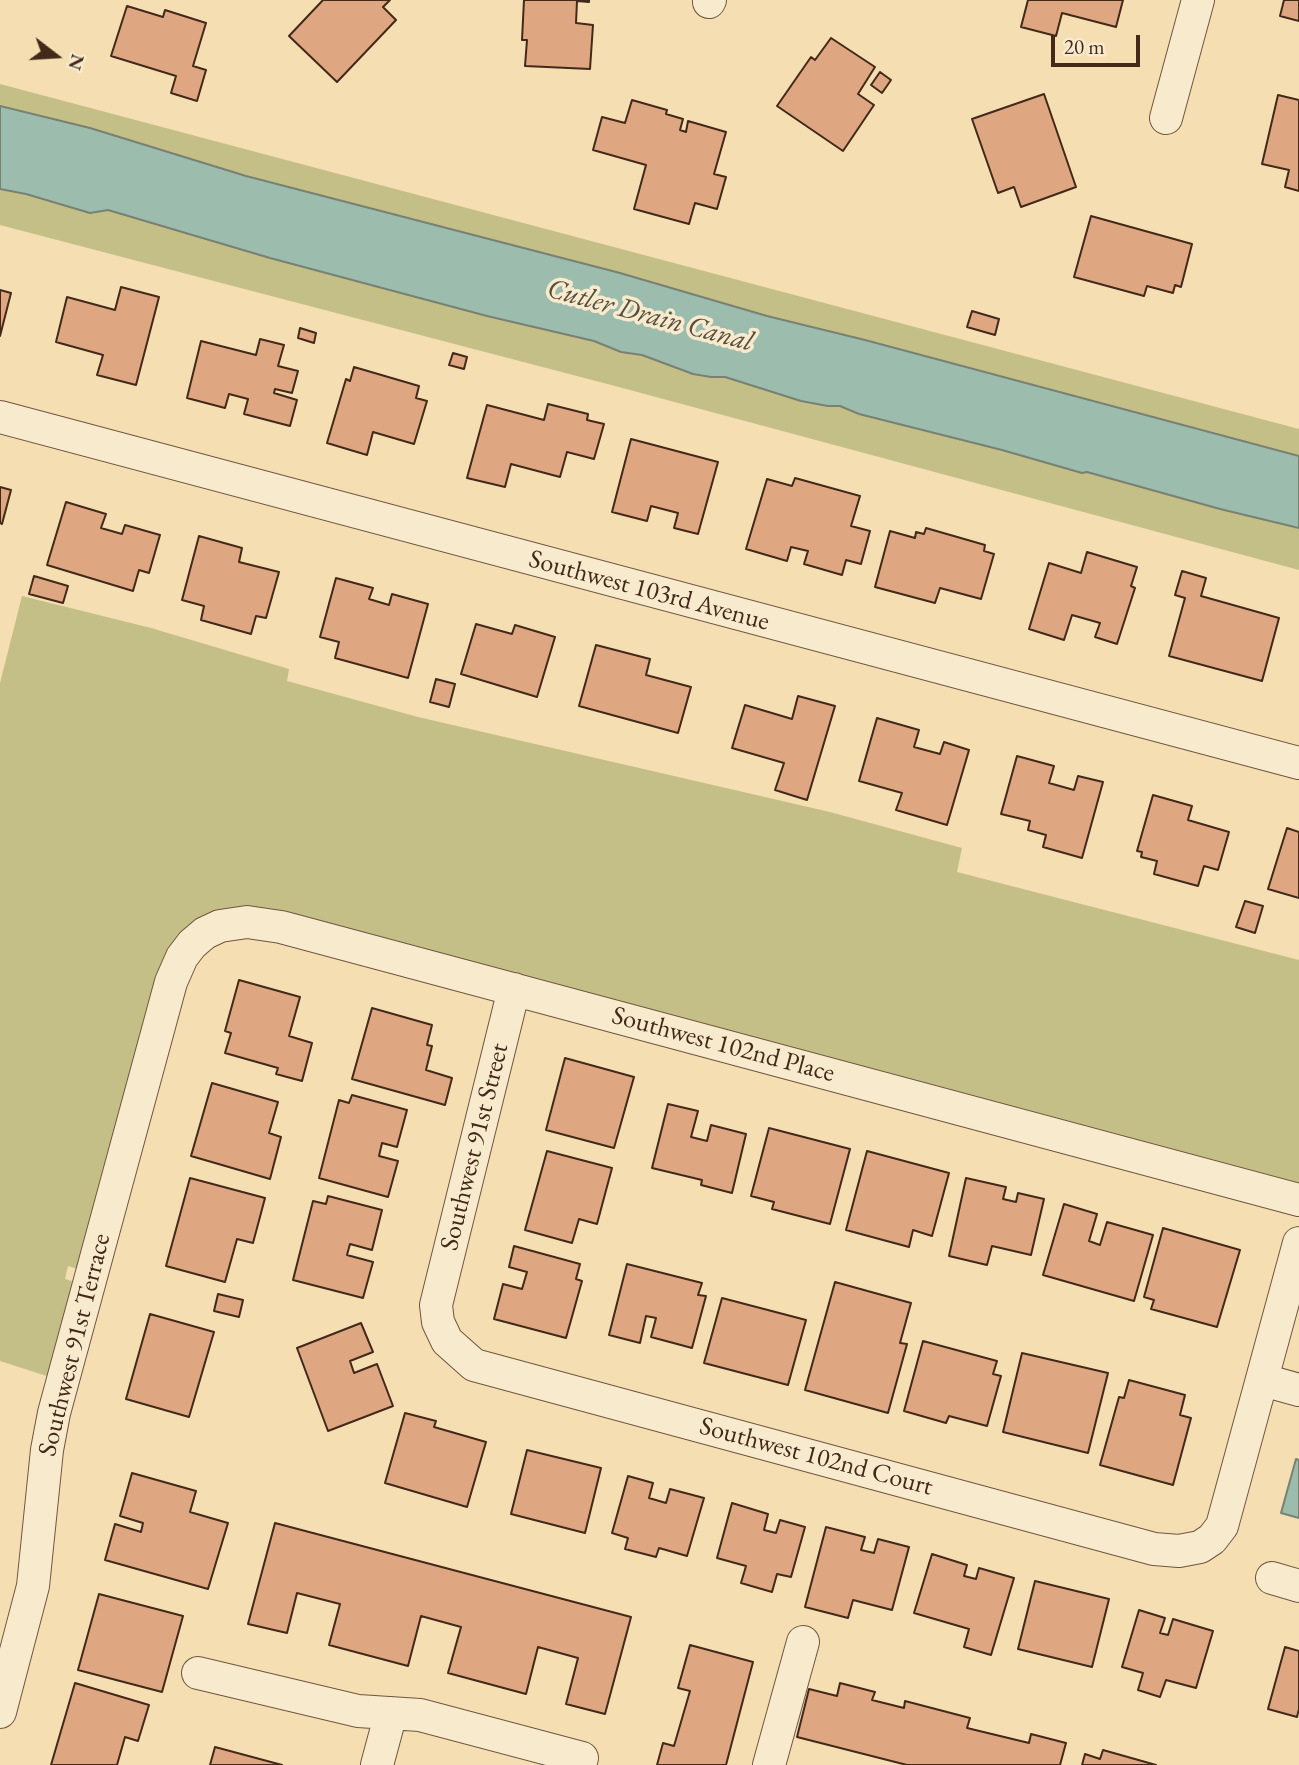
<!DOCTYPE html>
<style>
body{margin:0}
#map{position:relative;width:1299px;height:1765px;overflow:hidden;background:#f5deb2;font-family:"EB Garamond",serif}
canvas{display:block}
.north{position:absolute;left:21px;top:21px;width:70px;height:70px;-webkit-text-stroke:5px #f8eacd;paint-order:stroke;rotate:107deg;font-size:19px;font-weight:700;line-height:28px;text-align:center;color:#42291a}
.north::after{content:'';display:block;margin:auto;width:24px;height:32px;background:#42291a;clip-path:polygon(50% 0,100% 100%,50% 72%,0 100%)}
.scale{position:absolute;left:1051px;top:35px;width:89px;height:32px;box-sizing:border-box;border:4px solid #42291a;border-top:0;padding-left:9px;font-size:21px;line-height:24px;white-space:nowrap;color:#42291a;-webkit-text-stroke:5px #f8eacd;paint-order:stroke}
</style>
<div id="map">
<canvas width="1299" height="1765"></canvas>
<div class="north">N</div>
<div class="scale">20 m</div>
</div>
<script>
const g = document.querySelector('canvas').getContext('2d');
g.lineJoin = 'round';
function fillPath(path, color) { g.fillStyle = color; g.fill(path, 'evenodd'); }
const toPath = rows => new Path2D(rows.map(r => 'M' + r).join(''));
function stroke(path, color, width, dash) { g.strokeStyle = color; g.lineWidth = width; g.lineCap = dash ? 'butt' : 'round'; g.setLineDash(dash || []); g.stroke(path); }
function label(font, color, halo, rows, align = 'center') {
  g.font = font + ' "EB Garamond",serif'; g.lineWidth = 7; g.setLineDash([]); g.textBaseline = 'middle'; g.strokeStyle = halo; g.fillStyle = color; for (const [text, x, y, turn = 0] of rows) {
    g.save(); g.translate(x, y); g.rotate((+turn || 0) * Math.PI / 180); g.textAlign = isNaN(turn) ? turn : align; if (halo) g.strokeText(text, 0, 0); g.fillText(text, 0, 0); g.restore();
  }
}
fillPath(toPath([
 [0,84,1299,429,1299,456,865,340,767,316,620,273,246,176,90,128,0,106],
 [0,189,26,194,90,213,108,210,270,258,487,316,594,341,621,352,642,355,711,377,725,377,744,384,759,385,828,406,840,406,859,414,1002,450,1082,473,1087,472,1220,509,1299,528,1299,570,615,386,0,225],
 [22,596,151,628,289,669,287,681,418,717,830,812,962,848,957,872,1299,960,1299,1184,290,916,221,910,202,917,192,923,81,1270,68,1266,65,1279,78,1283,53,1378,0,1361,0,683]
]), '#c4bf87');
const water = toPath([
 [0,106,90,128,246,176,620,273,767,316,865,340,1299,456,1299,528,1220,509,1087,472,1082,473,1002,450,859,414,840,406,828,406,801,401,725,377,711,377,693,374,642,355,621,352,594,341,487,316,270,258,108,210,90,213,26,194,0,189,0,106],
 [1296,1459,1299,1460,1299,1518,1281,1513,1296,1459]
]);
fillPath(water, '#9cbcad');
stroke(water, '#788172', 2);
const building = toPath([
 [390,0,383,7,396,20,337,82,289,36,323,0,390,0],
 [524,0,589,0,589,2,577,1,576,23,593,25,590,69,525,66,527,40,522,40,524,0],
 [1028,0,1123,0,1116,27,1062,13,1056,36,1021,27,1028,0],
 [1284,0,1299,0,1299,21,1280,16,1284,0],
 [127,6,163,17,165,10,206,23,193,66,206,70,197,101,171,93,176,76,111,56,127,6],
 [831,38,875,67,858,94,874,105,843,151,777,106,811,57,815,60,831,38],
 [880,72,891,80,882,93,871,85,880,72],
 [1044,94,1076,187,1021,207,1014,187,998,193,972,119,1044,94],
 [1278,95,1299,100,1299,191,1285,187,1289,170,1262,164,1278,95],
 [632,100,667,110,666,114,683,119,680,130,686,132,688,121,726,132,714,174,726,177,717,209,695,203,689,224,634,209,646,165,593,150,602,117,625,123,632,100],
 [1091,216,1192,244,1181,287,1175,285,1173,293,1147,286,1144,296,1074,277,1091,216],
 [121,287,159,297,136,385,97,375,103,355,56,342,67,297,115,310,121,287],
 [0,290,11,293,0,336,0,290],
 [972,311,999,319,995,335,967,327,972,311],
 [300,328,316,333,314,343,298,338,300,328],
 [260,339,284,345,278,366,298,371,292,393,275,389,274,393,297,400,290,426,244,414,248,399,229,394,225,408,187,398,201,341,256,355,260,339],
 [453,353,467,357,464,369,449,365,453,353],
 [354,367,419,386,416,398,427,401,414,444,373,432,367,455,327,443,346,379,350,381,354,367],
 [548,404,588,414,587,420,604,424,594,459,567,452,560,477,511,464,505,487,467,478,487,405,544,420,548,404],
 [631,439,718,462,698,534,674,528,678,513,651,506,647,521,612,512,631,439],
 [795,478,860,496,851,526,870,531,861,564,846,560,842,575,804,564,808,551,791,547,787,561,746,549,767,479,792,486,795,478],
 [0,487,11,490,2,524,0,523,0,487],
 [66,502,106,514,101,528,122,534,125,525,160,535,149,573,139,570,133,591,47,565,66,502],
 [926,528,985,545,984,551,994,554,981,599,940,588,935,603,875,587,890,531,915,538,916,532,924,534,926,528],
 [199,536,242,548,239,562,279,572,266,618,256,616,251,634,201,620,204,606,182,600,199,536],
 [1087,552,1137,567,1131,586,1135,588,1117,644,1095,637,1100,623,1072,615,1064,640,1029,629,1049,563,1081,573,1087,552],
 [1182,571,1206,578,1201,596,1279,618,1262,681,1169,656,1185,598,1175,595,1182,571],
 [34,576,68,586,63,603,29,594,34,576],
 [336,578,373,588,369,599,389,605,392,594,428,604,408,678,335,658,339,642,320,637,336,578],
 [476,624,512,634,515,625,555,637,537,697,461,674,476,624],
 [596,645,650,659,646,675,691,687,678,733,579,706,596,645],
 [436,679,455,684,449,707,430,702,436,679],
 [798,696,835,706,807,800,775,790,784,763,732,748,745,705,792,719,798,696],
 [877,718,919,730,914,747,940,754,944,742,969,750,947,825,896,810,902,793,859,781,877,718],
 [1017,756,1054,766,1049,783,1074,790,1078,776,1103,782,1082,858,1043,847,1046,835,1028,830,1030,821,1001,814,1017,756],
 [1153,795,1192,806,1188,820,1229,832,1218,870,1204,866,1198,886,1154,874,1157,861,1141,857,1142,852,1137,851,1153,795],
 [1287,828,1299,832,1299,898,1268,889,1287,828],
 [1245,901,1263,906,1255,933,1236,927,1245,901],
 [239,980,300,997,289,1036,312,1043,302,1081,276,1074,278,1068,225,1053,231,1033,225,1031,239,980],
 [372,1008,432,1025,427,1045,432,1046,426,1070,452,1078,445,1105,352,1079,372,1008],
 [565,1058,634,1077,614,1148,546,1130,565,1058],
 [212,1083,278,1102,269,1133,281,1137,270,1179,191,1156,212,1083],
 [352,1095,407,1110,397,1147,382,1143,379,1156,398,1161,388,1197,319,1178,339,1100,349,1103,352,1095],
 [668,1104,698,1111,691,1137,707,1141,711,1125,746,1134,732,1193,701,1185,702,1180,652,1168,668,1104],
 [769,1128,850,1149,830,1224,772,1209,774,1202,751,1196,769,1128],
 [547,1151,612,1168,597,1224,579,1219,572,1243,525,1230,547,1151],
 [867,1151,949,1173,932,1236,913,1230,909,1247,846,1230,867,1151],
 [190,1178,265,1198,253,1243,237,1239,225,1282,166,1266,190,1178],
 [966,1178,1006,1187,1003,1199,1016,1202,1018,1193,1044,1199,1031,1255,992,1246,987,1265,949,1256,966,1178],
 [328,1196,382,1210,372,1250,350,1244,347,1255,373,1262,363,1298,293,1280,313,1201,326,1204,328,1196],
 [1064,1204,1097,1214,1089,1241,1100,1245,1107,1222,1153,1235,1134,1301,1043,1275,1064,1204],
 [1163,1228,1240,1250,1217,1327,1151,1309,1154,1300,1144,1297,1163,1228],
 [514,1246,580,1264,576,1279,582,1281,566,1338,494,1319,503,1284,522,1289,527,1272,509,1267,514,1246],
 [627,1264,702,1283,698,1295,706,1296,692,1348,651,1337,656,1318,646,1316,640,1343,609,1335,627,1264],
 [835,1282,911,1303,900,1343,907,1344,888,1413,805,1390,835,1282],
 [218,1294,243,1300,239,1317,214,1311,218,1294],
 [722,1298,806,1320,788,1385,704,1363,722,1298],
 [150,1314,214,1332,189,1417,126,1399,150,1314],
 [361,1323,373,1352,350,1361,354,1373,377,1364,393,1406,328,1431,297,1348,361,1323],
 [923,1341,997,1361,993,1374,1001,1376,987,1426,949,1416,946,1423,904,1411,923,1341],
 [1022,1353,1108,1373,1088,1453,1003,1432,1022,1353],
 [1129,1380,1185,1395,1180,1415,1191,1418,1173,1485,1100,1465,1119,1397,1124,1398,1129,1380],
 [405,1413,436,1421,434,1427,486,1442,467,1507,385,1483,405,1413],
 [527,1450,601,1468,585,1533,511,1514,527,1450],
 [132,1473,196,1491,190,1512,228,1523,208,1589,105,1560,115,1524,141,1532,143,1523,120,1516,132,1473],
 [628,1476,653,1483,649,1498,666,1503,670,1489,704,1498,687,1556,659,1548,656,1557,625,1549,628,1538,612,1533,628,1476],
 [732,1503,768,1514,764,1530,776,1533,780,1520,805,1527,791,1577,777,1574,772,1592,741,1583,746,1566,717,1558,732,1503],
 [275,1523,631,1617,605,1714,566,1704,578,1658,538,1647,526,1694,448,1673,461,1627,421,1616,408,1666,329,1645,340,1604,297,1593,287,1633,248,1624,275,1523],
 [826,1527,865,1537,861,1550,874,1553,878,1539,909,1547,892,1610,853,1600,848,1618,805,1607,826,1527],
 [932,1554,967,1565,964,1576,976,1579,979,1568,1014,1578,991,1655,964,1647,969,1629,914,1613,932,1554],
 [1035,1581,1109,1599,1092,1667,1018,1649,1035,1581],
 [99,1594,183,1616,162,1692,78,1670,99,1594],
 [1139,1610,1165,1618,1160,1633,1168,1635,1173,1619,1213,1631,1196,1688,1166,1680,1160,1697,1138,1690,1143,1673,1122,1667,1139,1610],
 [690,1645,753,1662,726,1765,657,1765,663,1743,674,1746,690,1691,678,1688,690,1645],
 [1285,1647,1299,1651,1299,1709,1297,1717,1268,1709,1285,1647],
 [75,1683,149,1705,138,1741,125,1737,117,1765,51,1765,75,1683],
 [840,1683,875,1692,872,1700,904,1708,905,1701,970,1718,967,1728,1029,1743,1031,1734,1066,1743,1060,1765,907,1765,797,1737,809,1689,837,1696,840,1683],
 [215,1747,282,1765,210,1765,215,1747],
 [1103,1750,1156,1765,1082,1765,1085,1754,1100,1759,1103,1750]
]);
fillPath(building, '#dea781');
stroke(building, '#42291a', 2);
const street = toPath([
 [709,2,710,0],
 [1166,118,1198,0],
 [0,417,1299,763],
 [514,989,436,1305,438,1322,447,1341,474,1365,1154,1549,1179,1551,1200,1547,1212,1539,1222,1526,1299,1243],
 [1263,1380,1299,1390],
 [1272,1578,1299,1586],
 [198,1673,358,1711,420,1715,582,1758,580,1765],
 [0,1712,33,1586,47,1450,54,1413,171,982,182,957,192,944,205,933,220,926,247,922,281,927,1299,1200],
 [377,1765,391,1713],
 [769,1765,803,1642]
]);
stroke(street, '#6f5640', 34);
stroke(street, '#f8eacd', 32);
label('26px', '#42291a', '#f8eacd', [
 ["Southwest 103rd Avenue",649,591,15],
 ["Southwest 102nd Place",723,1045,15],
 ["Southwest 91st Street",475,1147,-76],
 ["Southwest 91st Terrace",75,1345,-76],
 ["Southwest 102nd Court",816,1457,15]
]);
label('italic 28px', '#584e3f', '#f8eacd', [
 ["Cutler Drain Canal",650,316,15]
]);
</script>
